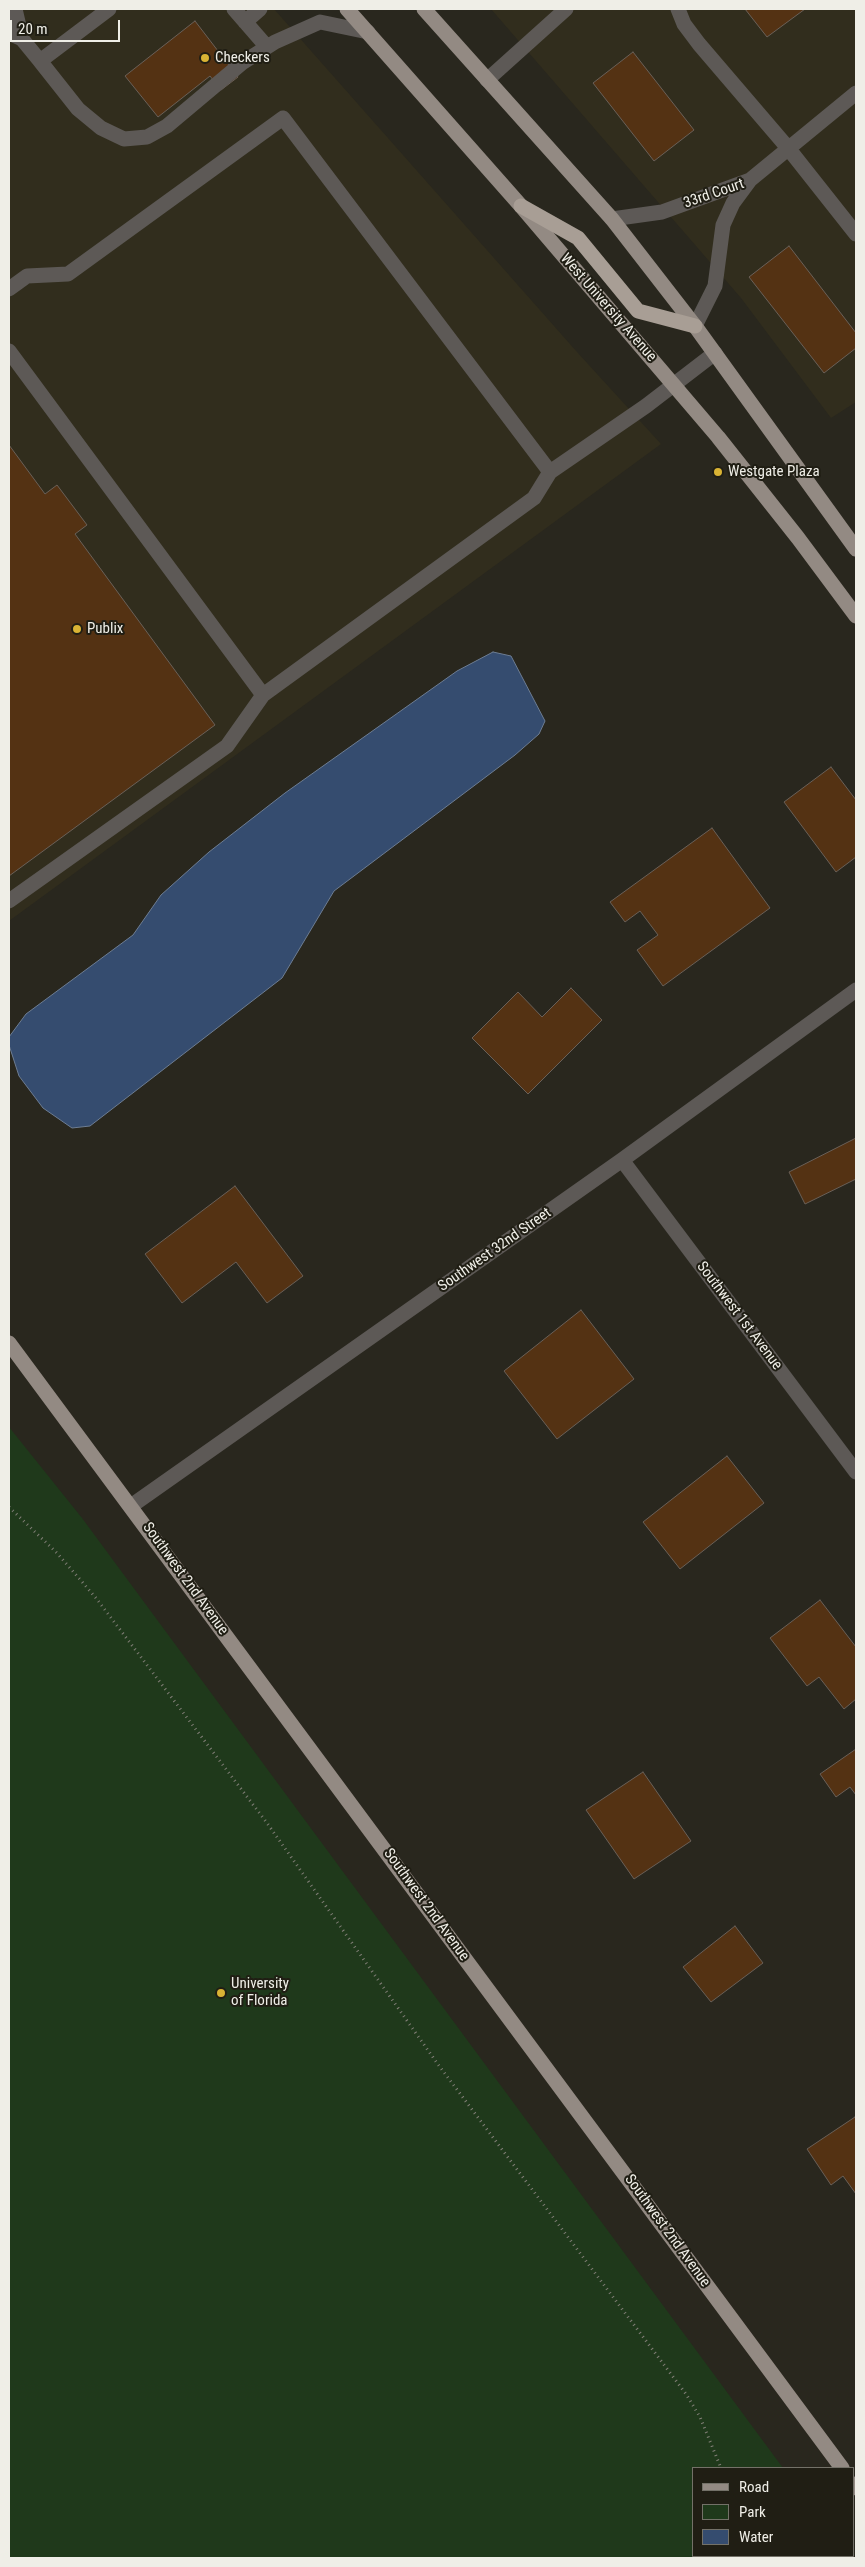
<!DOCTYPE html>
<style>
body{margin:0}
#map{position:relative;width:865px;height:2567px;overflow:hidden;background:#29271e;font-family:"Roboto Condensed",sans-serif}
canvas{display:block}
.frame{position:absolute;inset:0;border:10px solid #efeee7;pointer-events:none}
.legend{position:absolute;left:692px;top:2467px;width:162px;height:90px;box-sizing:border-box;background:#201e14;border:1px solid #737168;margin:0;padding:6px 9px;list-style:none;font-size:15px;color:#efeee7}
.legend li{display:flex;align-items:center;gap:10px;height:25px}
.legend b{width:25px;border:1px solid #737168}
.scale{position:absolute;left:10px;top:20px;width:110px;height:22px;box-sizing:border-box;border:2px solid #efeee7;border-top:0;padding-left:6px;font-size:15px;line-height:18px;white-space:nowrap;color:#efeee7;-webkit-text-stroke:4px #201e14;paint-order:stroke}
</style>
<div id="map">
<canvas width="865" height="2567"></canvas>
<div class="frame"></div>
<ul class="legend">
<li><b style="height:6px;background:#938a83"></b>Road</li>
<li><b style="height:14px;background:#1f391b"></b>Park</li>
<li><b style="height:14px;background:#354c6f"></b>Water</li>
</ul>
<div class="scale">20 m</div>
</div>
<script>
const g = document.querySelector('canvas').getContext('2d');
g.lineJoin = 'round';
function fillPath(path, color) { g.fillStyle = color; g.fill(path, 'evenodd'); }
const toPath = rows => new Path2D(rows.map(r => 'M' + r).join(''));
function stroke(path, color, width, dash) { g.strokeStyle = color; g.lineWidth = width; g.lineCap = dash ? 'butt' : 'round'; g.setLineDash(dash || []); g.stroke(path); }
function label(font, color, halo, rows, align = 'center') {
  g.font = font + ' "Roboto Condensed",sans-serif'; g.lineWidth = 4; g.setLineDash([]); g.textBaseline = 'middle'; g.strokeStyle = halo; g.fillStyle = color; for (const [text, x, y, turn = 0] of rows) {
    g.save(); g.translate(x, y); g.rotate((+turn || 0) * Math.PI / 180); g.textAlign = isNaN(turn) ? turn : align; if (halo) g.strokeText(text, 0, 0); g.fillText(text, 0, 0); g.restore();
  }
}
fillPath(toPath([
 [9,9,274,9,577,352,661,444,9,921],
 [491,9,856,9,856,402,831,418,741,298]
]), '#312d1d');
fillPath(toPath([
 [9,1427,82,1518,783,2468,694,2468,694,2556,847,2556,849,2558,9,2558]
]), '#1f391b');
const water = toPath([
 [493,652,511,656,545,721,539,734,515,755,334,891,282,978,90,1126,72,1128,43,1108,19,1076,9,1045,9,1037,26,1014,133,935,161,895,209,852,285,793,457,671,493,652]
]);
fillPath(water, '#354c6f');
stroke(water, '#6d7d93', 1);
const building = toPath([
 [745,9,805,9,767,37,745,9],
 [195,21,238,77,221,90,210,76,158,117,125,76,195,21],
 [633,52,694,130,654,161,593,83,633,52],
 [789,246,856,333,856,348,824,373,749,277,789,246],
 [9,445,45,494,57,485,87,525,75,534,215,725,9,876,9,445],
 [831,767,856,800,856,857,836,872,784,802,831,767],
 [712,828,770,908,663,986,637,950,658,935,640,911,625,922,610,902,712,828],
 [571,988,602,1020,528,1094,472,1038,518,992,542,1017,571,988],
 [856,1138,856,1179,805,1204,789,1172,856,1138],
 [235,1186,303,1276,267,1303,236,1262,182,1303,145,1254,235,1186],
 [581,1310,634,1379,557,1439,504,1371,581,1310],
 [727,1456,764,1503,680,1569,643,1522,727,1456],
 [820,1600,856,1647,856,1699,844,1709,819,1677,807,1686,770,1638,820,1600],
 [856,1749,856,1795,850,1787,836,1797,820,1774,856,1749],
 [643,1772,691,1841,634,1879,586,1810,643,1772],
 [735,1926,763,1963,711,2002,683,1967,735,1926],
 [855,2117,856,2119,856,2194,843,2176,831,2185,807,2149,855,2117]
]);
fillPath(building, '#543213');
stroke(building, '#6a6058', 1);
stroke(toPath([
 [9,1507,57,1553,96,1598,267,1823,437,2063,686,2394,700,2417,721,2468],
 [789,2556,792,2558]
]), '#807e76', 3, [1, 4]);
stroke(toPath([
 [234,9,267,47],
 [678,9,684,24,699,44,788,148,856,234],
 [245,22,260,9],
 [9,33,22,39,15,9],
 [22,39,40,61,109,9],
 [40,61,78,109,101,128,124,139,147,137,167,126,242,63,275,42,320,22,368,32],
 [487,80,566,9],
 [612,219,662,212,750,180],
 [9,289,27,276,68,274,283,118,550,472],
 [695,326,715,286,723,225,733,203,750,180,856,93],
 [9,351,263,695,534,498,550,472,646,406,715,353],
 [9,901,227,746,263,695],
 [622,1160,856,1472],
 [131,1506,622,1160,856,990]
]), '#5d5956', 15);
stroke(toPath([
 [347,9,521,206,718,437,798,538,856,616],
 [424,9,612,219,695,326,856,549],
 [9,1343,842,2468],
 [854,2484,856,2488]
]), '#938a83', 15);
stroke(toPath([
 [521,206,578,238,638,311,695,326]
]), '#a89e95', 15);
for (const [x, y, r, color] of [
 [205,58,5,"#d9b334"],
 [718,472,5,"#d9b334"],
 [77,629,5,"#d9b334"],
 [221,1993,5,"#d9b334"]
]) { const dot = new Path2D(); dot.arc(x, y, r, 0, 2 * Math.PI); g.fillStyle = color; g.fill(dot); stroke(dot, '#201e14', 2); }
label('15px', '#efeee7', '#201e14', [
 ["Checkers",215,58],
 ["Westgate Plaza",728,472],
 ["Publix",87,629],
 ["University",231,1984],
 ["of Florida",231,2001]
], 'left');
label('15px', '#efeee7', '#201e14', [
 ["33rd Court",714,194,-19],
 ["West University Avenue",608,308,49],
 ["Southwest 32nd Street",495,1250,-35],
 ["Southwest 1st Avenue",739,1316,53],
 ["Southwest 2nd Avenue",185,1579,54],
 ["Southwest 2nd Avenue",426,1905,54],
 ["Southwest 2nd Avenue",667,2231,54]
]);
</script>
